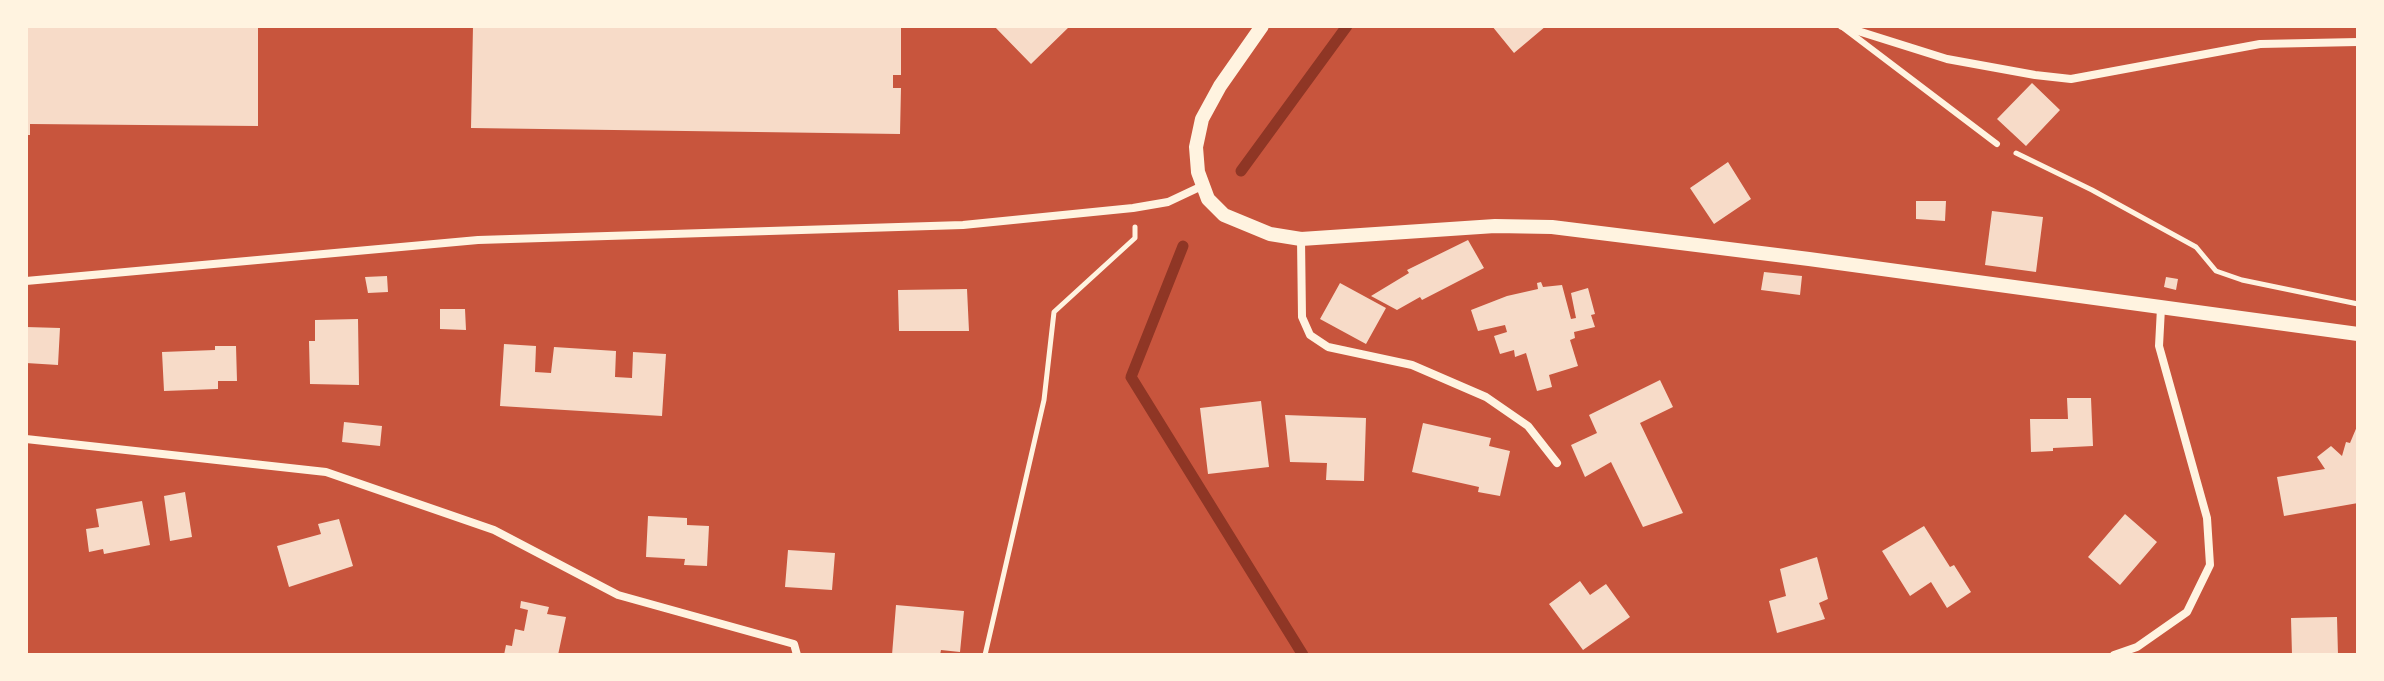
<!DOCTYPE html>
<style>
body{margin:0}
#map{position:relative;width:2384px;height:681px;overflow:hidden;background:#c8553d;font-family:"Varela Round",sans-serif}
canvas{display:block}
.frame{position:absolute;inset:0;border:28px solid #fff3e0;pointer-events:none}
</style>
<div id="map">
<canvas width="2384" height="681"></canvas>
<div class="frame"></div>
</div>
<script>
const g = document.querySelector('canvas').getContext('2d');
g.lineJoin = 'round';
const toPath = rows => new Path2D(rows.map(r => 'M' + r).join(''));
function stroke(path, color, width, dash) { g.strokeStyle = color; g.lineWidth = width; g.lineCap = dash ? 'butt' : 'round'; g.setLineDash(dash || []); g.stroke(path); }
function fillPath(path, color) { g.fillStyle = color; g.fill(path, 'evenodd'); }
stroke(toPath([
 [1241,171,1347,26],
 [1183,246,1131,377,1303,655]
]), '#8f3625', 11);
fillPath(toPath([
 [26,26,258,26,258,126,30,124,30,135,26,135],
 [473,26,901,26,901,75,893,75,893,88,901,88,900,134,471,128],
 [994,26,1070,26,1031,64],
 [1492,26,1546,26,1514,53],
 [2032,83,2060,110,2026,146,1997,119],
 [1728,162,1751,199,1714,224,1690,188],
 [1916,201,1946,201,1945,221,1916,219],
 [1992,211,2043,217,2036,272,1985,265],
 [1468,240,1484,268,1422,300,1420,297,1397,310,1371,296,1409,273,1407,270],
 [1764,272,1802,276,1800,295,1761,290],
 [387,276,388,292,368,293,365,277],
 [2166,277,2178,279,2176,290,2164,287],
 [1541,282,1543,287,1562,285,1571,319,1576,318,1571,293,1588,288,1595,314,1591,315,1595,327,1574,332,1575,338,1570,340,1578,366,1549,375,1552,387,1537,391,1526,353,1515,357,1514,350,1500,354,1494,336,1507,332,1505,325,1478,331,1471,310,1507,296,1538,289,1537,283],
 [1340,283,1386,308,1366,344,1320,319],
 [967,289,969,331,899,331,898,290],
 [440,309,465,309,466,330,440,329],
 [358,319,359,385,310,384,309,341,315,341,315,320],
 [26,327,60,328,58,365,26,363],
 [504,344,536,346,535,372,551,373,554,347,616,351,615,377,632,378,633,352,666,354,662,416,500,406],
 [215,346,236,346,237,381,218,381,218,389,164,391,162,352,215,350],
 [1660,380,1673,407,1640,423,1683,513,1643,527,1611,462,1585,477,1571,445,1597,433,1589,415],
 [2067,398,2091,398,2093,446,2053,448,2053,451,2031,452,2030,419,2068,419],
 [1261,401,1269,467,1208,474,1200,408],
 [1285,415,1366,418,1364,481,1326,480,1327,463,1290,462],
 [344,422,382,426,380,446,342,442],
 [1423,423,1491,438,1489,446,1510,451,1500,496,1478,492,1479,487,1412,472],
 [2358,424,2358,503,2284,516,2277,477,2325,469,2317,457,2331,446,2342,456,2346,442,2350,443],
 [185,492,192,537,170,541,164,496],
 [142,501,150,545,104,554,103,549,89,552,86,529,99,527,96,509],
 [2125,514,2157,542,2120,585,2088,557],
 [648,516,687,518,687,525,709,526,707,566,684,565,685,559,646,557],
 [339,519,353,566,289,587,277,546,321,534,318,524],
 [1924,526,1950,567,1954,565,1971,592,1947,608,1931,582,1910,596,1882,551],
 [788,550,835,553,832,590,785,587],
 [1817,557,1828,599,1819,603,1825,619,1777,633,1769,601,1786,596,1780,569],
 [1580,581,1590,595,1606,584,1630,617,1583,650,1549,604],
 [521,601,549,607,547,614,566,617,558,655,504,655,506,645,512,646,515,629,524,631,528,610,520,608],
 [896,605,964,611,960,652,941,650,940,655,892,655],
 [2337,617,2338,655,2292,655,2291,618]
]), '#f7dbc8');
stroke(toPath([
 [2016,153,2092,190,2196,247,2216,271,2242,280,2358,304],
 [985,655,1044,400,1054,312,1135,238,1135,227]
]), '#fff3e0', 5);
stroke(toPath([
 [1844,28,1997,144]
]), '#fff3e0', 6);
stroke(toPath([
 [1842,26,1947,59,2035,75,2071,79,2260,44,2358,42],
 [1301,239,1302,317,1310,335,1328,347,1412,365,1486,397,1528,426,1557,463],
 [26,281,478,240,963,225,1133,208,1168,202,1202,186],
 [26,439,326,472,494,530,618,595,794,644,797,655],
 [2114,655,2137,647,2187,612,2210,565,2207,518,2159,346,2161,308]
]), '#fff3e0', 8);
stroke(toPath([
 [1262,26,1220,86,1202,119,1196,147,1198,172,1208,199,1224,215,1270,234,1301,239,1495,226,1552,227,1809,259,2358,334]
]), '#fff3e0', 14);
</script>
